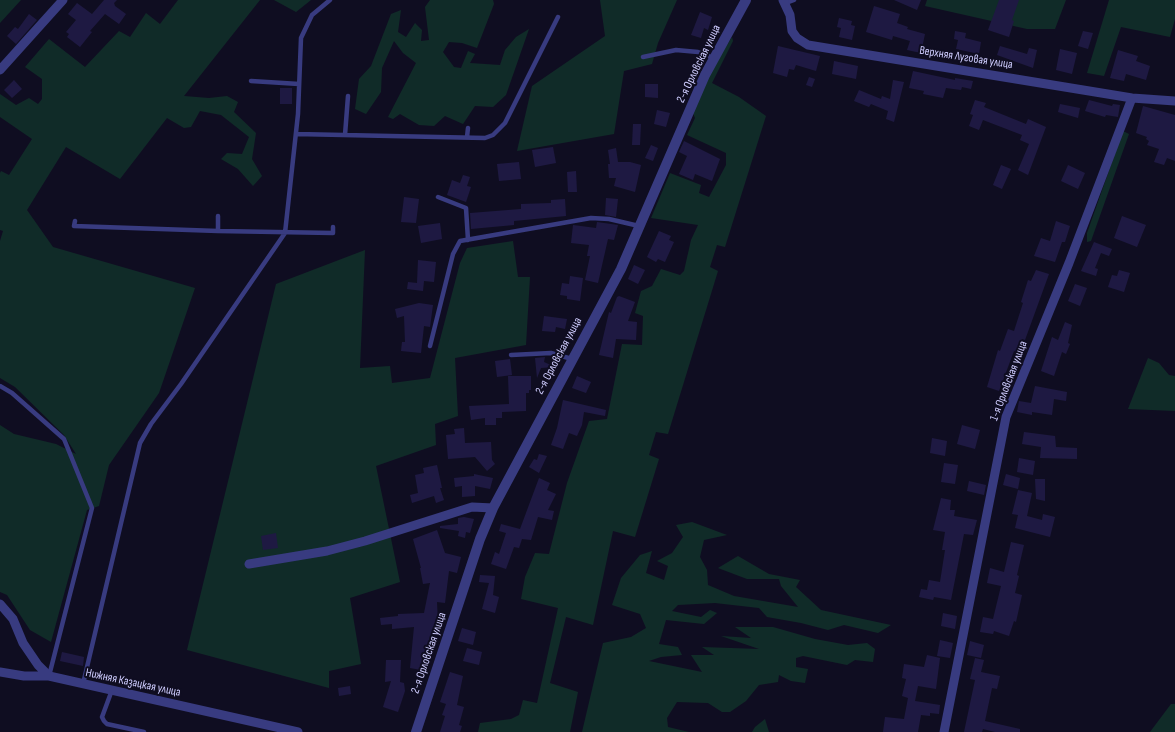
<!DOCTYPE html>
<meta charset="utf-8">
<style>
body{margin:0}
canvas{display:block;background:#0f0d21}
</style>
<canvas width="1175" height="732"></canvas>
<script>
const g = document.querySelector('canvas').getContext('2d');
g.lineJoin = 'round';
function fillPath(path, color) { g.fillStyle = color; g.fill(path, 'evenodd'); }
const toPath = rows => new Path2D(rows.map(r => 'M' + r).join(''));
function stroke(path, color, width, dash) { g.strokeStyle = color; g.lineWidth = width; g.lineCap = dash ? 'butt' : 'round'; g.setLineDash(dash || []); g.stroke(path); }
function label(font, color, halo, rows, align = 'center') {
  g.font = font + ' "Sofia Sans Condensed",sans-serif'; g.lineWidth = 4; g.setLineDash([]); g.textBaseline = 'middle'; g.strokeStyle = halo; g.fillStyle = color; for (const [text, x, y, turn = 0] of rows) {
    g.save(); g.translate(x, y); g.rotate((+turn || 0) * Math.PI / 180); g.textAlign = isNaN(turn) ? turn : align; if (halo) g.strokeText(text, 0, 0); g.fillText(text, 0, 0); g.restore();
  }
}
fillPath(toPath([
 [0,0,21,0,0,23],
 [178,0,260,0,184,96,209,98,227,96,238,102,234,112,256,133,252,159,262,176,253,186,238,169,221,159,227,153,242,154,249,137,221,115,200,111,191,127,184,128,167,118,120,179,66,147,27,210,53,247,195,288,159,393,109,465,99,506,87,510,51,642,30,630,7,595,0,592,0,425,14,434,56,444,76,454,64,435,15,387,0,378,0,241,3,231,0,230,0,173,1,171,9,175,32,139,0,117,0,94,16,105,29,98,38,104,42,99,42,79,25,67,49,39,85,67,119,31,130,37,146,13,160,24],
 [274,0,311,0,296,12],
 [430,0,493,0,494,4,477,48,462,43,449,42,443,52,454,67,461,68,468,51,475,54,470,63,500,65,505,50,516,37,529,29,506,95,493,107,475,106,463,124,445,116,434,126,419,125,400,114,393,119,388,117,416,63,403,53,394,41,382,68,381,92,366,114,355,109,359,79,371,66,391,14,401,10,398,32,406,37,415,23,422,30,421,41,429,40,425,7],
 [600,0,677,0,658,43,652,64,624,71,614,134,517,151,532,86,605,36],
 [927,0,1066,0,1055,29,1027,29,925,6],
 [1109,0,1175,0,1175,19,1170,37,1121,27,1104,76,1087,73],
 [732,37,733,41,712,83,739,97,766,116,725,247,717,245,710,267,718,271,668,434,656,432,649,455,659,459,635,537,613,531,593,625,566,617,550,683,578,692,570,732,478,732,480,723,511,719,519,715,523,700,537,703,558,608,521,599,525,577,535,553,549,554,567,483,589,421,607,419,622,344,642,345,643,316,635,313,641,291,652,286,661,269,680,275,684,271,691,240,698,225,651,218,670,173,701,185,699,193,709,197,726,165,726,153,687,135,695,118,693,113,708,75],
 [1123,131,1129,134,1091,241,1087,242,1087,233],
 [513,241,518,277,530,277,526,345,455,358,458,416,435,424,436,445,376,466,400,582,350,598,361,664,329,671,329,688,187,650,276,284,365,250,360,368,390,366,392,383,430,378,460,263,467,248],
 [1148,358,1159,363,1169,375,1175,376,1175,411,1128,409],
 [692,522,727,535,704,540,700,557,707,570,708,585,734,596,798,607,781,586,779,579,747,579,718,568,738,556,769,574,800,580,796,587,821,610,891,625,878,633,844,625,828,630,801,623,767,617,759,608,715,603,678,605,672,611,701,617,710,610,717,613,704,624,666,620,659,644,678,647,682,655,661,657,649,661,702,672,691,655,714,655,702,647,759,649,721,636,751,638,735,627,773,627,815,639,848,645,867,643,875,649,873,662,855,660,847,665,803,656,796,658,796,667,808,669,805,683,791,681,779,675,778,682,759,685,746,701,730,712,722,712,708,703,677,702,667,718,668,727,689,732,582,732,603,643,631,637,646,628,640,614,612,605,621,578,640,555,652,551,646,573,664,580,668,566,657,561,672,553,683,537,676,525],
 [1171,704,1175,704,1175,732,1150,732],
 [765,719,769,732,752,732,755,727]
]), '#102b28');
fillPath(toPath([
 [104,0,117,0,114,3,115,6,126,14,119,24,105,14,90,31,92,32,80,47,67,37,69,34,66,32,76,20,68,14,77,3,92,14],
 [894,0,921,0,917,10],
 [999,0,1019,0,1012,20,1014,21,1009,37,988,30],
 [874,6,900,14,897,23,908,27,907,29,925,34,921,53,907,50,910,41,893,36,892,40,866,32],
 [700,12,712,17,708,30,704,28,701,38,691,35],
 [29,14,37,20,16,44,7,36,15,27,18,29],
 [839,18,852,21,851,25,855,26,852,40,839,37,841,28,837,27],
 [955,31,966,33,965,38,981,42,979,54,956,49,958,40,954,39],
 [1083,31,1093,33,1088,49,1078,46],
 [778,46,820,56,816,71,796,65,794,70,789,69,787,77,773,73],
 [1000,46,1027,54,1029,48,1037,50,1033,68,997,55],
 [1060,49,1077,53,1072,74,1056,70],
 [1118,50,1138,56,1136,61,1150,66,1146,80,1126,74,1124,81,1110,78],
 [834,61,858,66,856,79,832,74],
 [913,71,955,80,955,78,973,81,971,89,962,87,961,90,946,88,943,98,923,94,924,91,909,88],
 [809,77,815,79,812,87,806,85],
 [14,80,22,89,12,98,4,90],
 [893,80,904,82,894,122,886,119,888,111,871,104,869,107,854,101,859,90,881,99,882,96,890,99],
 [645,84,658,84,658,98,645,97],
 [280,88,292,88,292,104,280,104],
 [975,100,986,103,984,107,1026,124,1028,119,1046,127,1028,175,1018,170,1029,144,1020,140,1022,135,983,120,979,130,969,126,973,115,970,114],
 [1089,100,1112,106,1113,104,1120,105,1118,117,1106,115,1105,117,1085,111],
 [1060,104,1080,108,1078,118,1058,112],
 [1143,106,1175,115,1175,161,1167,158,1164,165,1154,162,1159,149,1147,145,1149,141,1146,139,1147,137,1136,133],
 [657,110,670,113,666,127,654,124],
 [633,124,641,124,640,145,632,145],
 [684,141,720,159,712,181,695,174,693,180,679,174,687,156,679,152],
 [651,145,658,148,653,161,645,158],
 [553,147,556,163,535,167,532,150],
 [616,148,618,162,630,162,641,165,635,192,614,186,616,178,609,178,608,164,610,164,608,150],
 [519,162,521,179,499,181,497,164],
 [1001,165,1011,169,1002,189,993,185],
 [1068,165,1085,173,1078,189,1061,181],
 [576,171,577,192,568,192,567,172],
 [463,175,470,177,467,186,471,187,466,202,447,195,452,180,460,183],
 [404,197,419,199,416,223,401,222],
 [606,198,618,199,616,217,605,215],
 [565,199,566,216,514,221,514,225,471,229,470,213,521,209,521,204,551,203,551,200],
 [1122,216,1146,225,1137,247,1114,238],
 [1056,221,1070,226,1065,242,1062,242,1055,262,1034,256,1041,238,1050,241],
 [597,222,618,225,614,240,608,239,598,283,585,280,590,256,587,256,589,245,571,243,573,225,596,228],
 [440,223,442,239,421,243,418,226],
 [659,231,671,236,669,240,674,242,665,262,658,259,656,262,647,257],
 [1094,242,1112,249,1109,256,1101,253,1095,268,1098,269,1096,276,1081,271],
 [418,260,436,262,434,282,424,281,423,291,407,289,408,282,417,283],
 [634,265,645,270,638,284,628,279],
 [1036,270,1049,274,1025,340,1022,339,1017,352,1014,351,999,391,987,387,998,350,1000,351,1008,329,1014,331,1023,303,1021,302,1028,280,1031,281],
 [1119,270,1130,273,1124,292,1108,287,1112,275,1117,276],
 [570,276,583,278,580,301,567,299,567,296,560,295,562,283,569,284],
 [1075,284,1087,288,1080,306,1068,301],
 [619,296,635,302,628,321,637,322,636,340,616,339,613,358,599,355,609,312,611,313,617,297],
 [419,303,433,305,430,327,424,326,421,353,401,351,402,342,405,342,404,316,397,318,395,309],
 [544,316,567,319,565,329,556,327,555,332,542,331],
 [1065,322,1072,325,1068,343,1070,344,1066,354,1062,352,1054,376,1041,371,1052,337,1058,340],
 [545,357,544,362,555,367,541,368,537,378,535,358],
 [510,359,512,375,497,377,495,361],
 [508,376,531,376,531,390,529,390,529,393,526,393,526,411,502,412,502,418,496,418,496,425,485,425,485,418,471,420,469,406,509,404],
 [577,376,591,382,586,393,572,388],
 [1035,386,1067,392,1066,401,1054,399,1052,415,1032,412,1032,415,1017,412,1019,401,1031,403],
 [563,400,606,410,605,416,584,412,582,425,577,436,569,433,563,449,551,445,557,428],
 [962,425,980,430,975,449,957,444],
 [464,428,465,443,491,442,492,460,495,464,487,471,475,457,448,459,446,435,455,434,454,429],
 [1024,432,1055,436,1056,447,1077,448,1077,459,1040,458,1041,447,1022,444],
 [932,438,947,441,945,456,930,453],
 [539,454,547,456,539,473,529,467,534,459,537,460],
 [1019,458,1035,461,1033,475,1017,472],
 [944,463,958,465,955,484,941,482],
 [437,465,442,488,440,488,444,500,436,503,434,496,412,503,410,495,418,493,415,475,424,473,423,468],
 [474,474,493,478,490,489,475,486,475,496,462,497,462,486,455,487,454,478,474,476],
 [1006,474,1020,478,1018,489,1003,485],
 [539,478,550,483,547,490,556,494,548,510,554,511,552,520,538,517,531,540,522,539,519,548,514,547,506,569,491,564,495,552,499,554,506,533,499,531,501,524,520,529],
 [1035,479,1045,479,1045,501,1036,499],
 [969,481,986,485,984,495,967,491],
 [1018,490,1032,493,1027,516,1042,520,1043,514,1055,517,1050,537,1015,528,1018,515,1012,514],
 [941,498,951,500,950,510,955,510,954,516,977,520,973,535,964,534,951,600,934,597,933,600,919,597,921,589,927,590,929,580,940,582,945,550,942,550,945,532,933,530],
 [464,517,474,519,470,533,466,532,465,538,458,536,459,531,440,528,440,526,458,524,458,518],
 [437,530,445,553,461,557,457,573,449,571,445,603,437,602,438,624,435,635,432,634,428,666,422,665,421,670,410,668,414,627,392,629,392,624,381,625,380,618,398,616,398,614,424,613,430,583,423,584,420,568,421,568,413,539],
 [276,533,278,548,263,550,261,536],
 [1011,542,1024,545,1017,575,1019,576,1015,593,1022,595,1016,622,1014,621,1009,636,994,631,993,634,980,632,983,617,993,619,1001,586,987,583,990,568,1004,572],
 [480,575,495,576,493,595,499,597,495,613,482,609,489,583,479,582],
 [943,613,957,616,955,629,941,626],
 [462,628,476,632,473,645,458,641],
 [940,640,953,643,950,658,937,656],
 [970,641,984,645,981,658,967,655],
 [467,648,482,652,479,665,463,661],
 [62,652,84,657,83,666,60,661],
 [927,655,940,658,936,689,918,686,915,701,940,705,939,714,930,713,930,716,921,715,918,732,883,732,885,717,904,719,908,698,902,696,906,679,902,678,904,664,924,667],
 [975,658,984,660,981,672,1000,676,997,689,992,688,985,721,1020,729,1020,732,995,732,983,729,982,732,964,732,975,680,970,679],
 [386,660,401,660,400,682,404,683,405,691,398,712,383,707,391,681,385,682],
 [450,672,463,676,457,705,464,707,459,725,462,726,460,732,440,732,445,716,442,715,446,704,440,702],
 [350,686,351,694,339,696,338,688]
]), '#1e1942');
stroke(toPath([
 [786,3,794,0],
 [643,57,676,50,698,52,714,58],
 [251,81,299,84],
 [296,134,485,138,493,135,505,123,558,17],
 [345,135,348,96],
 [467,137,468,128],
 [438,197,466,208,468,240],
 [218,216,218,231,333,233,333,227],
 [75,221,74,226,218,231],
 [430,346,453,254,460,241,591,218,609,219,639,226],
 [511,355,551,353,572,359],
 [0,386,12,393,64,439,92,508,49,676],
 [83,684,140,443,151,424,181,384,285,233,298,114,301,38,312,15,330,0],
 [112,690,102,717,104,721,107,724,144,732]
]), '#383b80', 4.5);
stroke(toPath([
 [783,0,790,15,792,31,797,38,808,45,1132,98,1175,101],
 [0,70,63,0],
 [249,564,327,551,365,541,472,507,493,508],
 [0,604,13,619,23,643,38,665,49,676,298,732],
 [0,672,24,676,49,676],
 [944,732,1006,417,1069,263,1132,98]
]), '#383b80', 9);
stroke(toPath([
 [416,732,480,539,493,508,621,269,705,75,746,0]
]), '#383b80', 10);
label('12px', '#cfcdff', '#0f0d21', [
 ["Верхняя Луговая улица",966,58,9],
 ["2-я Орловская улица",699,64,-64],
 ["2-я Орловская улица",559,356,-62],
 ["1-я Орловская улица",1009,381,-69],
 ["2-я Орловская улица",429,653,-71],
 ["Нижняя Казацкая улица",133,683,12]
]);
</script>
